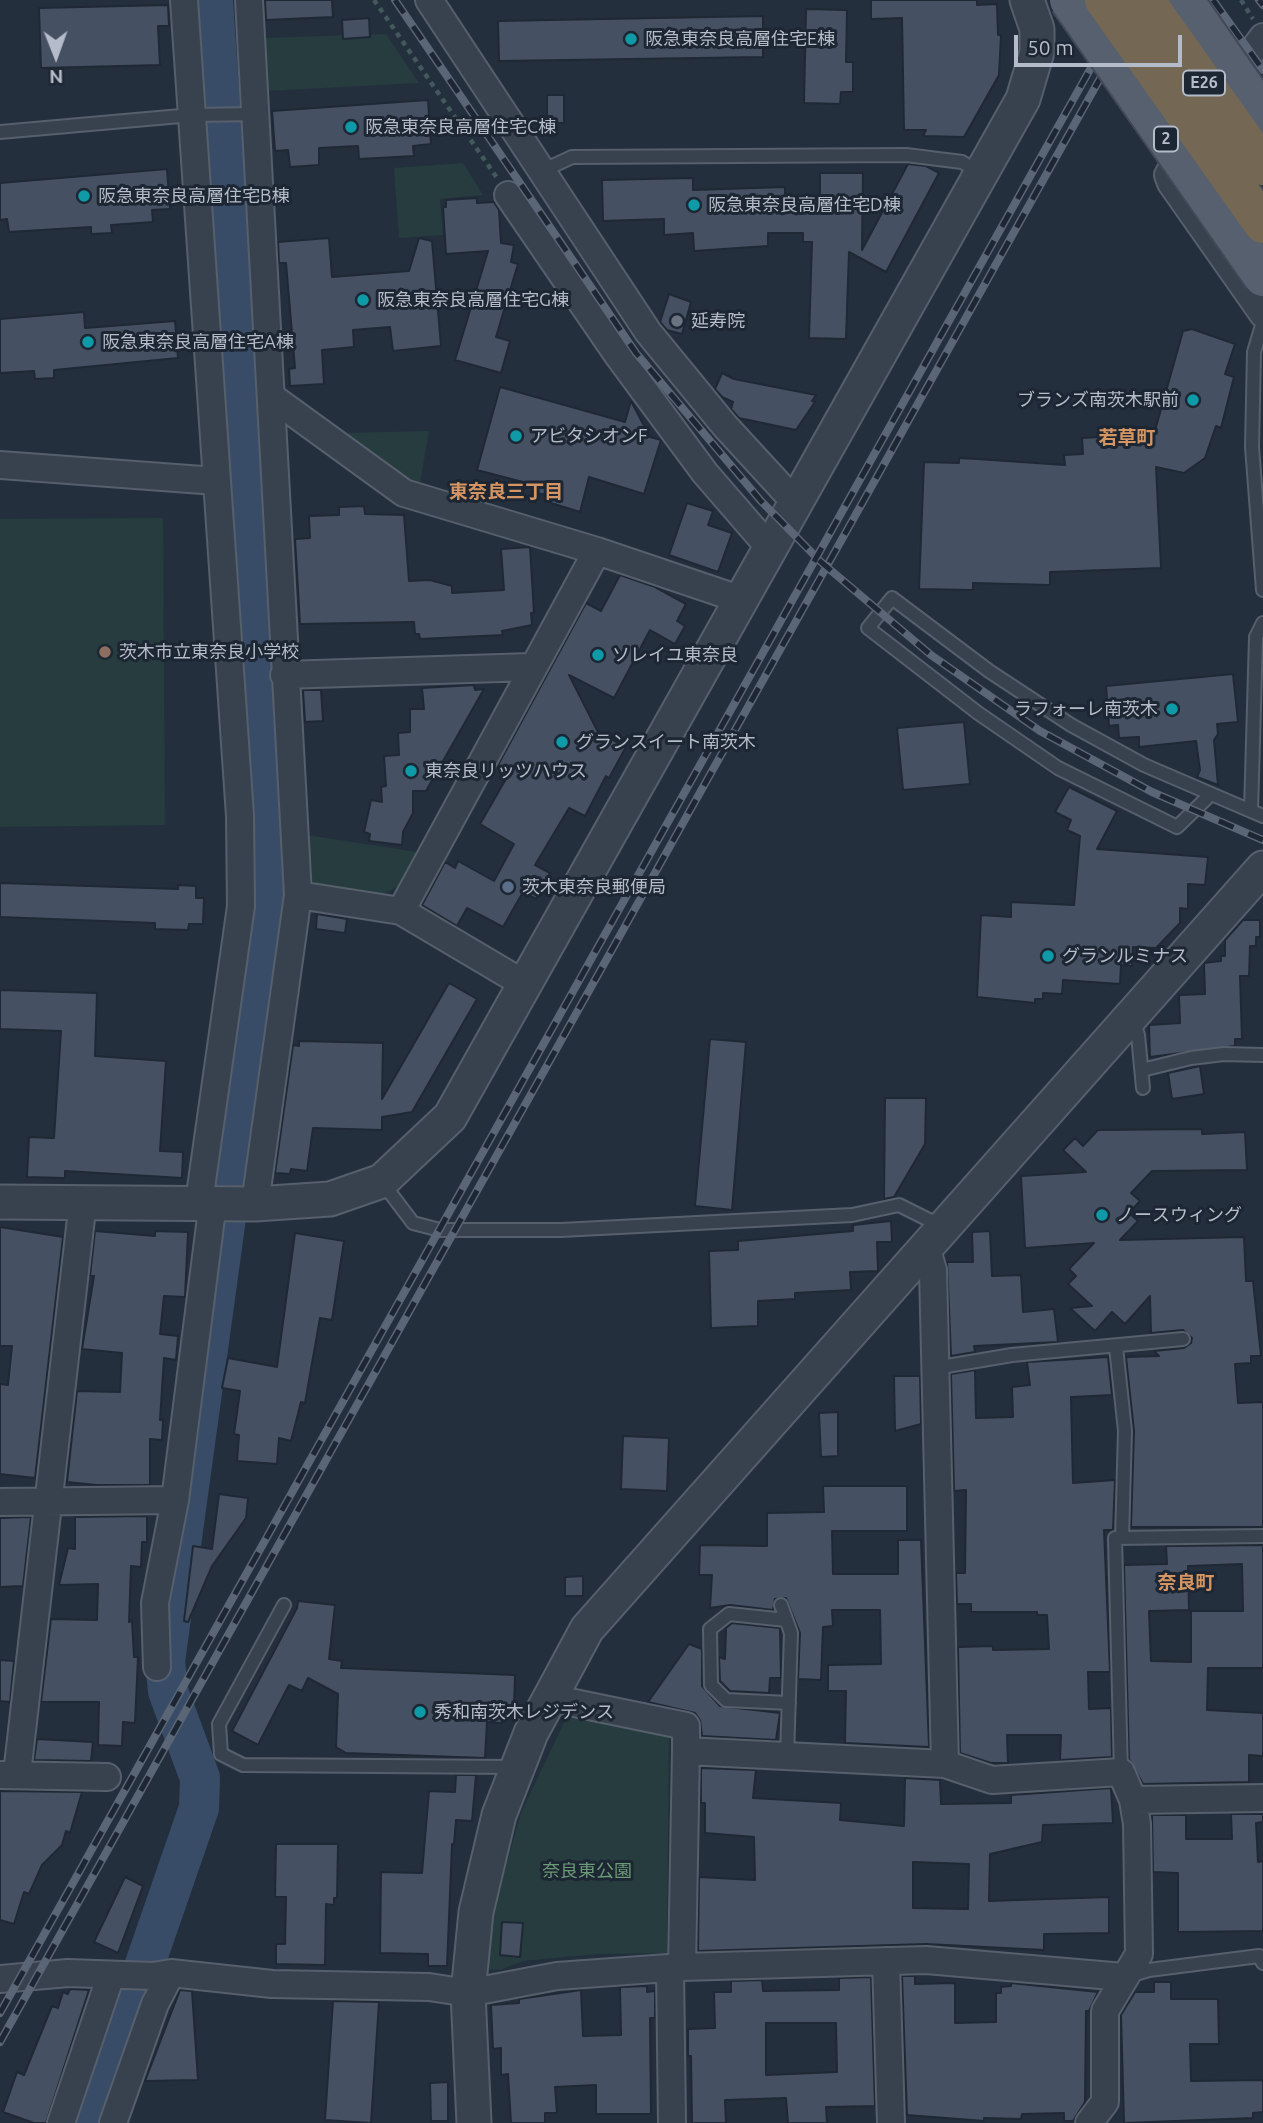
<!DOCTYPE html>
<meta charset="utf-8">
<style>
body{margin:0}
#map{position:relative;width:1263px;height:2123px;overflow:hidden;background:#242f3e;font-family:Ubuntu,sans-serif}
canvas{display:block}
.north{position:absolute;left:21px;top:21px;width:70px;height:70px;-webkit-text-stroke:5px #1d2633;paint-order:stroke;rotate:179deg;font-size:19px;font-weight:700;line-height:28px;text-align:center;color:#b4bcc9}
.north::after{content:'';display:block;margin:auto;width:24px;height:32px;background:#b4bcc9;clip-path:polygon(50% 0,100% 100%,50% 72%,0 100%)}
.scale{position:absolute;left:1014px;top:35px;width:168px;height:32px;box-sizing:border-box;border:4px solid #b4bcc9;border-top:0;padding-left:9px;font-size:21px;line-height:24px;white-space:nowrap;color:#b4bcc9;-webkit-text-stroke:5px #1d2633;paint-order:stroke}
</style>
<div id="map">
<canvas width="1263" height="2123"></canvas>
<div class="north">N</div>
<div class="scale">50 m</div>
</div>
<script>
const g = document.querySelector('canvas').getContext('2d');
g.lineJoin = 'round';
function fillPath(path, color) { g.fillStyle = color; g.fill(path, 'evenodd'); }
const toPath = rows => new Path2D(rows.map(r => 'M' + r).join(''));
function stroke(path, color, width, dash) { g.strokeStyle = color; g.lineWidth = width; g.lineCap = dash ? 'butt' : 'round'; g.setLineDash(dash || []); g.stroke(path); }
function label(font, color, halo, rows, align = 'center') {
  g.font = font + ' Ubuntu,"Noto Sans JP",sans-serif'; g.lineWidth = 6; g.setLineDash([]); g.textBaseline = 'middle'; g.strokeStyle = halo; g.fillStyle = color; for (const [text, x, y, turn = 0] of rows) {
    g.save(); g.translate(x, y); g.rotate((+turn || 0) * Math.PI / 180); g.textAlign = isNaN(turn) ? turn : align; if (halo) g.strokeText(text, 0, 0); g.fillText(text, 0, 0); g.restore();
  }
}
fillPath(toPath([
 [386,34,419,83,266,91,263,38],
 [463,163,483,195,440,199,443,235,399,238,394,168],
 [429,431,420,483,399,477,347,436,347,433],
 [163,518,165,825,0,827,0,519],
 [307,835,417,852,397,887,379,896,323,889,309,878],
 [569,1712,669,1733,667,1953,598,1954,523,1961,500,1970,485,1969,493,1913,521,1813]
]), '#263c3f');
stroke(toPath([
 [90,2123,199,1808,200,1778,168,1691,165,1661,270,898,267,816,213,0]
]), '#394c67', 40);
const building = toPath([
 [265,0,332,0,333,17,266,20,265,0],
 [871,0,977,0,977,5,997,4,998,35,1001,35,999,75,964,137,923,136,926,130,904,130,902,18,871,19,871,0],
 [168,5,169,26,158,26,160,65,41,68,39,8,168,5],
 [806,9,847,10,846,62,853,62,853,92,841,92,840,104,804,103,806,9],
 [763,16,763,57,499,61,498,21,763,16],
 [369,18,370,37,343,39,342,20,369,18],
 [547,95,564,95,564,123,547,123,547,95],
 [428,100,431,144,413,146,414,156,359,159,358,146,319,148,319,165,290,167,288,150,275,151,272,111,428,100],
 [908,164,926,166,939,173,886,272,849,252,846,339,809,338,812,242,803,242,803,233,768,233,768,246,694,251,693,233,664,235,664,219,603,221,602,180,693,178,693,190,785,187,785,197,820,196,820,173,863,173,862,250,908,164],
 [167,169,170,209,152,210,153,222,111,225,112,233,91,234,91,227,9,232,7,219,0,220,0,183,167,169],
 [477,198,477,203,494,202,499,210,501,243,514,245,511,262,518,264,496,337,510,341,501,373,455,360,488,251,446,254,443,207,446,207,446,200,477,198],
 [329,238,332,277,409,271,419,238,432,241,441,346,393,351,390,327,353,330,354,347,322,350,324,384,290,386,289,369,295,368,286,263,279,263,278,242,329,238],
 [669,294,691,302,682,334,667,330,660,322,669,294],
 [84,312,85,328,175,321,178,358,54,370,54,378,35,379,34,371,0,373,0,319,84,312],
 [1192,329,1235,344,1225,374,1234,377,1221,428,1216,426,1205,458,1184,473,1156,467,1161,568,1050,572,1050,585,973,583,973,590,919,589,924,462,959,463,959,458,977,459,1065,465,1064,455,1083,454,1082,438,1154,434,1183,331,1192,329],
 [722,373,734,379,816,395,812,401,815,402,796,430,739,418,731,409,733,402,722,397,715,389,722,373],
 [500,387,625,422,631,401,650,437,661,440,644,494,589,477,580,512,551,503,553,496,536,493,538,486,477,470,500,387],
 [687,503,713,511,708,525,732,533,718,572,669,555,687,503],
 [364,506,365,514,404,515,409,581,430,580,452,586,452,593,504,590,501,549,530,547,534,613,531,613,532,625,502,631,503,635,420,639,419,634,415,634,414,622,300,624,295,539,310,538,309,516,339,515,339,507,364,506],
 [620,575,655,587,686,604,677,621,685,626,675,644,650,630,614,698,569,675,598,732,626,747,609,778,606,776,585,816,569,808,535,865,550,873,536,899,523,892,503,927,467,908,457,926,422,905,445,862,455,868,458,861,494,881,514,844,480,824,510,772,498,765,586,603,601,611,620,575],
 [1233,674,1238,722,1217,724,1218,734,1214,740,1218,785,1197,777,1200,770,1196,741,1139,747,1139,737,1119,738,1118,725,1109,726,1106,686,1233,674],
 [474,685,475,690,484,689,426,791,413,791,413,813,403,832,402,845,369,841,370,834,364,832,371,800,382,802,381,787,386,786,384,756,399,755,398,733,410,732,410,709,424,709,422,688,474,685],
 [303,690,321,690,323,721,305,722,303,690],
 [964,722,970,784,903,790,897,728,964,722],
 [1069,787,1117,811,1097,849,1208,857,1205,885,1188,884,1188,909,1180,908,1180,923,1156,948,1133,947,1132,966,1121,965,1120,984,1063,980,1062,994,1043,993,1043,999,1035,999,1035,1003,977,997,981,915,1011,917,1011,902,1074,905,1080,836,1067,830,1071,820,1055,812,1069,787],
 [0,883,178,889,178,885,196,886,196,898,204,898,203,924,189,924,188,930,155,929,155,923,0,917,0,883],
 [317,914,347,919,345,933,316,929,317,914],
 [1243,920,1260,920,1260,937,1256,937,1256,946,1250,946,1249,976,1240,976,1242,1039,1235,1039,1235,1046,1150,1057,1149,1025,1180,1023,1179,995,1205,994,1204,963,1221,961,1221,956,1225,956,1225,940,1243,920],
 [449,983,477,999,412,1112,382,1117,382,1130,313,1128,307,1171,291,1169,290,1174,275,1173,293,1045,299,1046,299,1041,383,1043,382,1099,449,983],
 [0,990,97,993,95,1056,166,1061,160,1151,183,1152,182,1178,65,1171,65,1178,27,1177,29,1137,54,1138,61,1031,0,1029,0,990],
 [710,1039,746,1042,732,1210,695,1206,710,1039],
 [1200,1066,1204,1094,1172,1099,1168,1073,1200,1066],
 [885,1098,926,1098,925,1144,894,1197,884,1199,885,1098],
 [1202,1129,1202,1134,1245,1132,1247,1170,1152,1171,1131,1193,1140,1201,1129,1213,1138,1221,1120,1240,1244,1237,1246,1281,1253,1281,1261,1356,1251,1356,1251,1363,1235,1364,1238,1403,1263,1402,1263,1527,1131,1527,1134,1431,1126,1357,1159,1356,1154,1351,1184,1348,1191,1343,1192,1338,1183,1330,1151,1333,1150,1296,1125,1324,1112,1312,1095,1331,1070,1308,1092,1306,1068,1284,1076,1276,1069,1269,1094,1243,1025,1248,1021,1176,1086,1172,1063,1150,1075,1138,1083,1146,1098,1130,1202,1129],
 [891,1221,892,1242,877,1242,878,1271,850,1272,851,1290,795,1293,795,1299,758,1301,758,1326,711,1328,709,1251,738,1250,738,1241,853,1231,853,1225,891,1221],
 [0,1227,63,1237,35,1478,0,1474,0,1384,8,1385,12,1346,0,1346,0,1227],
 [95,1231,155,1236,155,1231,188,1232,185,1297,164,1296,160,1334,178,1336,176,1360,164,1358,160,1420,163,1420,162,1440,150,1439,150,1485,96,1485,67,1482,77,1391,120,1392,122,1353,82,1349,94,1276,90,1276,95,1231],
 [990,1231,992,1276,1021,1275,1023,1312,1054,1309,1058,1342,974,1346,975,1352,951,1356,947,1262,973,1262,972,1232,990,1231],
 [295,1233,344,1241,332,1320,320,1318,305,1403,301,1402,291,1441,279,1438,277,1464,237,1461,239,1435,234,1434,240,1391,222,1388,228,1358,277,1367,295,1233],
 [1108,1357,1112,1395,1071,1397,1073,1483,1115,1480,1113,1530,1104,1530,1110,1672,1088,1672,1089,1709,1111,1708,1112,1757,1060,1760,1061,1735,1007,1735,1008,1763,991,1763,960,1753,958,1647,993,1646,993,1650,1049,1649,1047,1615,1037,1615,1037,1612,971,1612,971,1604,957,1604,956,1573,965,1573,966,1490,954,1491,951,1374,975,1370,976,1418,1013,1417,1012,1387,1030,1385,1027,1362,1108,1357],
 [894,1376,920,1376,921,1424,895,1431,894,1376],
 [838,1412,838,1456,821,1457,819,1413,838,1412],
 [623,1436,669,1438,667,1491,621,1489,623,1436],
 [823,1486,907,1486,907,1531,832,1531,833,1574,898,1574,898,1540,921,1540,929,1747,845,1743,846,1691,828,1691,828,1665,881,1664,880,1610,832,1610,833,1626,823,1627,821,1680,798,1679,800,1633,786,1598,775,1599,773,1610,730,1605,710,1608,712,1575,699,1575,700,1545,767,1546,767,1513,824,1512,823,1486],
 [219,1494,248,1498,246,1518,212,1566,188,1622,184,1621,193,1546,212,1549,219,1494],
 [147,1516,147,1542,142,1542,141,1567,131,1566,129,1622,132,1621,134,1657,138,1657,135,1723,123,1722,122,1746,98,1745,99,1702,41,1702,51,1619,97,1620,98,1584,59,1585,68,1548,75,1549,75,1517,147,1516],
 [31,1517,23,1586,0,1587,0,1518,31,1517],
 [1263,1545,1263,1668,1208,1668,1207,1710,1263,1713,1263,1756,1249,1755,1249,1782,1143,1784,1129,1759,1124,1565,1167,1564,1166,1546,1263,1545],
 [1242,1564,1243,1611,1191,1611,1191,1662,1151,1661,1149,1611,1189,1610,1188,1566,1242,1564],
 [583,1576,583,1596,565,1596,565,1577,583,1576],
 [298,1601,335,1605,329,1659,342,1661,341,1668,515,1675,514,1707,503,1707,502,1723,487,1722,485,1758,346,1753,336,1747,338,1694,308,1678,302,1691,289,1685,258,1745,232,1731,297,1608,298,1601],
 [732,1623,780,1628,781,1678,770,1678,769,1693,730,1691,720,1681,719,1657,725,1659,726,1628,732,1623],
 [689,1644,702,1649,702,1686,720,1706,780,1713,776,1740,702,1736,700,1720,695,1713,648,1702,689,1644],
 [0,1660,14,1661,10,1702,0,1701,0,1660],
 [37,1739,93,1742,91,1761,34,1760,37,1739],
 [701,1768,756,1770,753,1798,841,1803,840,1820,904,1826,905,1778,940,1780,941,1804,1011,1803,1011,1795,1111,1788,1113,1823,1043,1825,1042,1842,990,1854,989,1901,1109,1897,1109,1933,1044,1934,1044,1950,926,1944,698,1951,699,1877,755,1880,754,1837,705,1833,705,1803,701,1803,701,1768],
 [913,1862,969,1864,968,1909,913,1908,913,1862],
 [456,1775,476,1775,472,1821,456,1820,454,1844,452,1844,447,1966,428,1966,428,1954,380,1953,381,1872,422,1873,429,1791,455,1792,456,1775],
 [0,1791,82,1792,70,1833,66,1831,62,1845,42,1865,29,1894,24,1892,14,1924,0,1920,0,1791],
 [1231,1814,1263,1814,1263,1822,1256,1823,1258,1862,1263,1861,1263,1931,1178,1932,1178,1873,1153,1872,1152,1815,1186,1815,1186,1839,1232,1839,1231,1814],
 [276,1844,338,1844,337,1898,334,1898,334,1905,326,1904,325,1965,276,1964,276,1944,285,1944,286,1897,275,1897,276,1844],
 [125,1877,143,1886,118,1953,94,1942,125,1877],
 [502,1922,523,1923,520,1957,500,1955,502,1922],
 [902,1976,915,1976,915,1984,955,1983,955,2023,996,2022,996,1993,1001,1993,1001,1987,1011,1986,1011,1983,1098,1992,1089,2011,1086,2011,1085,2102,1073,2121,1064,2121,1064,2113,1022,2114,1021,2119,984,2118,984,2121,907,2115,902,1976],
 [871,1977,875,2106,826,2107,827,2123,788,2123,786,2098,725,2100,726,2123,692,2123,691,2056,688,2056,688,2029,715,2028,714,1992,731,1992,731,1981,762,1980,763,1991,839,1990,839,1978,871,1977],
 [766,2023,836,2023,837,2072,766,2075,766,2023],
 [1154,1982,1171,1982,1171,1999,1218,1999,1219,2044,1190,2044,1191,2081,1263,2080,1263,2112,1253,2113,1253,2118,1124,2123,1121,2015,1135,1992,1154,1992,1154,1982],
 [647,1986,647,1992,655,1991,655,2018,650,2018,651,2114,596,2114,596,2085,555,2087,557,2113,545,2113,545,2123,511,2123,508,2074,501,2075,501,2048,493,2049,491,2005,519,2003,519,1999,581,1990,583,2036,621,2035,620,1987,647,1986],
 [70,1989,89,1990,46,2123,34,2123,3,2112,17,2072,24,2075,52,2006,58,2008,63,1992,68,1994,70,1989],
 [180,1990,192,1991,198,2080,145,2081,180,1990],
 [333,2001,379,2002,371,2123,325,2120,333,2001],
 [448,2082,448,2121,431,2121,430,2083,448,2082]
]);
fillPath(building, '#455162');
stroke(building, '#1f2835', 2);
const service = toPath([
 [0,132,192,115,256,114],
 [542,171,572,157,906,155,962,162,980,173],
 [1263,322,1254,352,1252,447,1263,590],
 [1211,794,1177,827,1058,768,978,713,868,628,892,598,989,671,1071,725,1144,765,1251,811,1263,816],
 [1251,811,1256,637,1263,623],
 [1133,1021,1138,1035,1143,1088],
 [1142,1070,1191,1058,1224,1054,1263,1055],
 [382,1182,413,1223,440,1230,561,1230,852,1215,899,1205,941,1226],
 [1116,1347,1125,1431,1122,1538],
 [935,1368,1012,1355,1183,1339],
 [284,1605,219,1724,221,1754,243,1765,514,1767],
 [781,1605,791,1633,787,1756],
 [786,1620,729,1614,710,1629,711,1685,726,1700,789,1703],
 [1121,1772,1115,1538,1263,1536],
 [1129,1976,1149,1970,1259,1956,1263,1963]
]);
const minor = toPath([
 [184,0,240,816,241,906,199,1202],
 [249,0,298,895,255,1204],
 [429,0,648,332,725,426,794,501],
 [1226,86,1263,37],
 [1185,147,1168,175,1171,183,1263,314],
 [508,195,617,354,705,473,769,547],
 [273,398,404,493,597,551,739,599],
 [0,465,216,481],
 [284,675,531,667],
 [298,895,401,911,526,985],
 [401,911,597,551],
 [926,1247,933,1270,945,1764],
 [0,1502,175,1500],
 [157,1667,155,1603,175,1500,213,1202],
 [550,1698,686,1726,686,1751],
 [17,1774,83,1201],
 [0,1775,107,1777],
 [1133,1800,1263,1798],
 [886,1961,891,2123],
 [682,1967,686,1751,945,1764,992,1780,1121,1772,1133,1800,1137,1824,1139,1954,1105,2011,1105,2102,1089,2123],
 [670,1968,672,2123],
 [0,1979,68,1973,153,1976,171,1973,272,1984,429,1987,468,1993,557,1976,682,1967,926,1960,1124,1977],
 [61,2123,111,1975],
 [113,2123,155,2004,171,1973]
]);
const tertiary = toPath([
 [0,1202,255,1204,330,1199,382,1181,450,1117,1023,99,1037,52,1037,29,1027,0],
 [474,2123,468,1993,476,1912,499,1815,531,1733,587,1629,1263,868]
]);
stroke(service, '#565f6c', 16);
stroke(minor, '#565f6c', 30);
stroke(tertiary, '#565f6c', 37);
stroke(toPath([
 [374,0,497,178],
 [1241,0,1253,19]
]), '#44595c', 4.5, [5, 5]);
stroke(service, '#38414e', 12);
stroke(minor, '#38414e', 26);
stroke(tertiary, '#38414e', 33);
const rail = toPath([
 [395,0,636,353,761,501,821,562,931,655,1040,731,1152,792,1263,840],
 [1213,0,1263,70],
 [1259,0,1263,5],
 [0,2013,1129,0],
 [0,2042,1144,0]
]);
stroke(rail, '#5a6575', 8);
stroke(rail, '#1d2633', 5, [16]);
const primaryBridge = toPath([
 [1069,0,1263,277],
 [1184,0,1263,114]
]);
const motorwayBridge = toPath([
 [1104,0,1263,224],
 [1145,0,1263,166]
]);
stroke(primaryBridge, '#414a57', 42, []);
stroke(motorwayBridge, '#434c59', 42, []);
stroke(primaryBridge, '#56606e', 38);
stroke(motorwayBridge, '#746855', 38);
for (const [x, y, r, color] of [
 [631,39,7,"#0f9aa8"],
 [351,127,7,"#0f9aa8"],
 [84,196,7,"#0f9aa8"],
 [694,205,7,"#0f9aa8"],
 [363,300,7,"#0f9aa8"],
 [677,321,7,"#6b7280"],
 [88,342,7,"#0f9aa8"],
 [1193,400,7,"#0f9aa8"],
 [516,436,7,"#0f9aa8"],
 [105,652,7,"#8d6e63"],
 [598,655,7,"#0f9aa8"],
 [1172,709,7,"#0f9aa8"],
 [562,742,7,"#0f9aa8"],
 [411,771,7,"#0f9aa8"],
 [508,887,7,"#5c6f8a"],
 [1048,956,7,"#0f9aa8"],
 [1102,1215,7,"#0f9aa8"],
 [420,1712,7,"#0f9aa8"]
]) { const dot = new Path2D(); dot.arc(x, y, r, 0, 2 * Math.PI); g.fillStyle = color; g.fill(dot); stroke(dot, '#1d2633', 2.5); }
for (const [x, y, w] of [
 [1204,83,42],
 [1166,139,24]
]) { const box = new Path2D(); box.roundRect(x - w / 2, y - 12.5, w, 25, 5); g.fillStyle = '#1d2633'; g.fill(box); stroke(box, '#b4bcc9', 2); }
label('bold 16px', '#b4bcc9', null, [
 ["E26",1204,83],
 ["2",1166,139]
]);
label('18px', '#b4bcc9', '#1d2633', [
 ["阪急東奈良高層住宅E棟",645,39],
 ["阪急東奈良高層住宅C棟",365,127],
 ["阪急東奈良高層住宅B棟",98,196],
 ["阪急東奈良高層住宅D棟",708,205],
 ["阪急東奈良高層住宅G棟",377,300],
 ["延寿院",691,321],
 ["阪急東奈良高層住宅A棟",102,342],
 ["ブランズ南茨木駅前",1179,400,"right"],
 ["アビタシオンF",530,436],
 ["茨木市立東奈良小学校",119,652],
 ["ソレイユ東奈良",612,655],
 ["ラフォーレ南茨木",1158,709,"right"],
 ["グランスイート南茨木",576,742],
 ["東奈良リッツハウス",425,771],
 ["茨木東奈良郵便局",522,887],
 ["グランルミナス",1062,956],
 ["ノースウィング",1116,1215],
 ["秀和南茨木レジデンス",434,1712]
], 'left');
label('18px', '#6b9a76', '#1d2633', [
 ["奈良東公園",587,1871]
]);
label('bold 19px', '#d59563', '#1d2633', [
 ["若草町",1127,438],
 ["東奈良三丁目",506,492],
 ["奈良町",1186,1583]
]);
</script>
